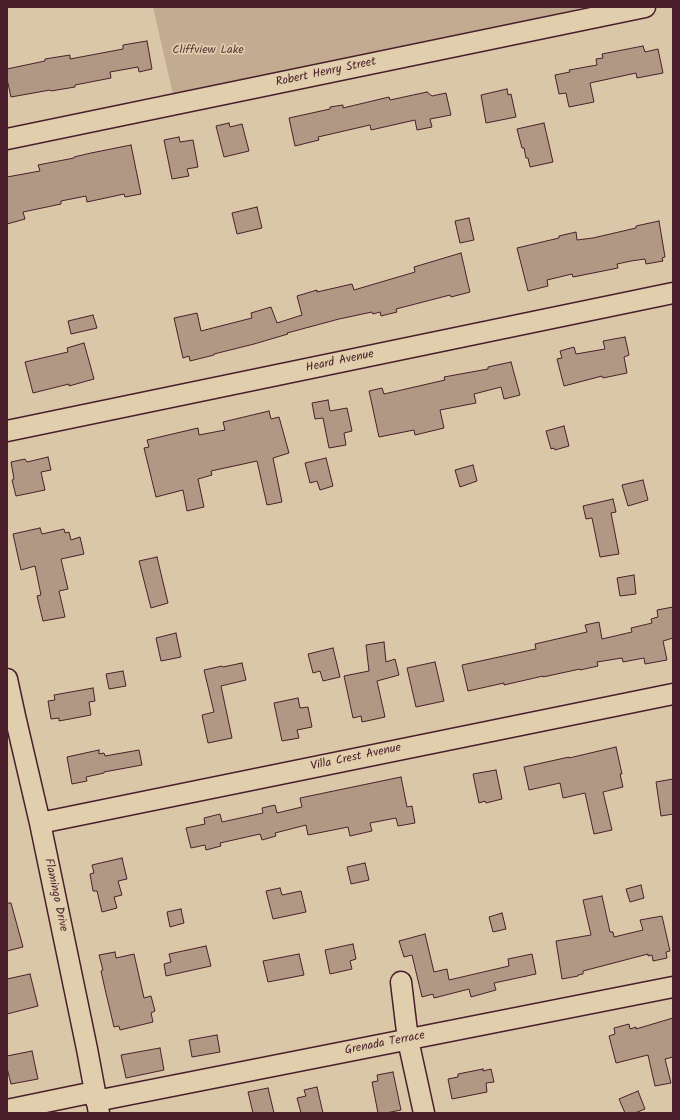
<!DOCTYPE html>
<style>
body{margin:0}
#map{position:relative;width:680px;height:1120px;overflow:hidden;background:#dac7a7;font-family:Kalam,sans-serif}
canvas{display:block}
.frame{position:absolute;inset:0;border:8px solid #4a1f2b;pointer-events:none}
</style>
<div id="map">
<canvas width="680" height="1120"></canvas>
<div class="frame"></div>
</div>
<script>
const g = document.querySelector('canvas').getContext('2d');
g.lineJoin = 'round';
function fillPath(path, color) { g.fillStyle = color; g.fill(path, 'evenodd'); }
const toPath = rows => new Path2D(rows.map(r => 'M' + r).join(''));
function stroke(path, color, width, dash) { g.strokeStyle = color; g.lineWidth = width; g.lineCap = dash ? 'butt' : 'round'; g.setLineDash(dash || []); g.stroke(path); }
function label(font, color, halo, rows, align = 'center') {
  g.font = font + ' Kalam,sans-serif'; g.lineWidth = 3.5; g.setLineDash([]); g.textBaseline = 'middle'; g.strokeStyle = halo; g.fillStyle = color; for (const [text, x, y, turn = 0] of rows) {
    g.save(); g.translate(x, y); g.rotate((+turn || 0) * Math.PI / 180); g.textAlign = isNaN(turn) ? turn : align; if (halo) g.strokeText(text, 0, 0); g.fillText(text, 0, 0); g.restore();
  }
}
fillPath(toPath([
 [153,7,586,7,175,103]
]), '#c3ab92');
const building = toPath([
 [147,41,152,69,139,72,138,67,110,72,111,78,75,85,75,87,51,91,50,90,11,97,7,79,7,69,45,61,45,59,70,55,70,59,123,49,123,45,147,41],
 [643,46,645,52,658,49,663,73,637,78,636,73,590,83,594,102,569,107,566,93,559,94,555,75,570,72,569,70,597,65,596,59,603,58,602,54,643,46],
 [507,89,508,95,511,94,516,117,486,123,481,95,507,89],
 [427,92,432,96,446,93,451,115,430,119,432,127,417,130,415,120,371,130,370,125,318,137,319,140,295,146,289,118,330,109,330,107,343,105,343,108,389,97,390,100,427,92],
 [229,123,230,127,242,124,249,151,224,157,216,126,229,123],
 [544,123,553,162,530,167,528,158,526,158,524,148,522,148,517,129,544,123],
 [179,137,180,142,193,140,198,167,187,169,189,176,172,179,164,140,179,137],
 [131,145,141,194,125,197,124,194,87,202,86,196,61,201,61,204,23,212,25,219,7,224,7,177,40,171,38,165,74,158,74,157,91,153,131,145],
 [257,207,262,228,237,234,232,213,257,207],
 [469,218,474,240,460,243,455,221,469,218],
 [659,221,665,257,662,258,663,261,646,264,645,259,631,261,617,264,618,268,573,277,572,274,547,280,548,286,528,291,517,248,559,238,559,236,576,232,577,240,593,238,636,228,636,226,659,221],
 [461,253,470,292,451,297,450,295,396,309,397,312,381,316,380,312,373,314,372,312,339,319,287,333,288,334,254,344,214,354,214,355,190,361,189,356,183,358,174,318,197,313,201,331,252,318,251,313,271,307,277,323,302,315,297,296,317,290,317,292,352,284,354,290,415,272,414,267,461,253],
 [93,315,97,328,71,334,68,321,93,315],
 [625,337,629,355,624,357,627,373,603,378,602,376,564,386,557,359,562,358,560,351,574,347,576,354,605,349,603,341,625,337],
 [84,343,94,379,69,386,69,384,33,393,25,362,68,352,67,348,84,343],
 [511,362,520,395,504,399,501,387,474,394,476,403,440,410,444,428,415,435,414,430,379,437,369,391,382,388,384,394,445,380,444,377,488,369,488,367,511,362],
 [328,400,330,411,347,408,352,431,344,433,346,445,329,448,323,418,315,419,312,403,328,400],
 [269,411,271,419,279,417,289,453,273,458,282,502,267,505,257,461,211,471,212,475,198,479,204,507,187,511,183,490,156,497,144,448,149,447,147,440,198,428,199,435,225,430,223,422,269,411],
 [564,426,569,446,555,450,554,448,551,449,546,431,564,426],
 [48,457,51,470,41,472,45,490,16,496,12,480,14,479,11,462,25,459,27,462,48,457],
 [326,458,333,486,320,490,317,481,310,483,305,463,326,458],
 [473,465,477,481,460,487,455,470,473,465],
 [643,480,648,500,628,506,622,485,643,480],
 [613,499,616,512,611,513,619,554,600,557,592,518,586,519,583,506,613,499],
 [40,528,42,534,64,529,65,533,69,532,71,540,80,537,84,554,61,559,68,589,59,591,65,617,43,621,37,596,41,595,35,566,21,570,13,534,40,528],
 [157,557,168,603,151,608,139,561,157,557],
 [634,575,636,594,620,596,617,578,634,575],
 [673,607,673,638,663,641,667,660,645,664,644,658,623,662,622,658,597,662,598,666,580,670,580,669,543,677,543,676,504,685,504,683,468,691,462,665,536,649,535,644,587,632,585,625,599,622,602,639,632,632,631,628,652,623,651,619,658,617,657,610,673,607],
 [176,633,181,657,161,661,156,638,176,633],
 [384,642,386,662,395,659,399,675,377,681,385,717,362,722,361,716,353,718,344,676,369,671,366,645,384,642],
 [333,648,340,677,323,681,320,671,313,673,308,654,333,648],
 [435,662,444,701,416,707,407,668,435,662],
 [242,663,246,680,221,686,232,738,208,743,202,715,214,712,204,670,222,666,223,667,242,663],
 [123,671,126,686,109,689,106,674,123,671],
 [93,688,95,701,89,702,91,715,59,721,59,718,51,719,48,701,55,700,54,695,93,688],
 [298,698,300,708,308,707,312,727,297,730,299,738,282,741,274,703,298,698],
 [616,747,622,774,620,774,623,787,603,792,612,830,594,834,585,793,563,798,560,783,529,790,524,767,569,757,569,758,616,747],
 [99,750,99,754,104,753,105,756,139,750,142,765,104,772,104,773,86,777,87,781,72,784,67,757,99,750],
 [496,770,502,799,486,803,485,801,479,803,473,774,496,770],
 [401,777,407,807,412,806,415,823,398,826,396,818,370,823,372,831,350,836,348,827,308,835,306,825,275,833,276,836,262,840,260,834,220,843,221,846,206,850,205,845,191,848,186,828,205,824,204,818,220,814,222,822,263,813,262,808,275,805,277,813,302,807,300,798,401,777],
 [673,779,673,814,661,816,656,782,673,779],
 [122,858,127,879,118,881,122,895,114,897,117,908,102,912,97,891,93,891,90,874,94,873,92,865,122,858],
 [365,863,369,880,351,884,347,867,365,863],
 [641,885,644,898,630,902,626,889,641,885],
 [280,888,282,895,301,891,306,912,273,919,266,891,280,888],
 [602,896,610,932,613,932,614,937,643,930,640,920,662,916,670,951,666,952,667,958,653,961,652,955,648,956,648,954,583,971,583,974,578,975,578,976,562,979,556,941,591,935,583,900,602,896],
 [7,903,11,903,23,947,7,951,7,903],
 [181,909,184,923,170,927,167,912,181,909],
 [502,913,506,929,493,932,489,917,502,913],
 [425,934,434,972,447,969,449,980,509,966,508,959,532,954,536,974,494,983,496,990,471,997,469,989,434,998,433,994,422,997,412,955,404,957,399,941,425,934],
 [353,944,356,959,350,961,352,969,330,974,325,950,353,944],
 [206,946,211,966,166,976,164,964,171,962,169,954,206,946],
 [115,952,116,958,134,954,144,998,151,996,155,1011,151,1013,153,1022,120,1030,119,1026,114,1027,105,989,101,971,103,970,99,955,115,952],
 [299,954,304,975,268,982,263,961,299,954],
 [30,974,38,1006,7,1014,7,979,30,974],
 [673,1018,673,1057,665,1059,671,1083,655,1086,648,1055,616,1063,609,1036,615,1034,614,1028,629,1024,630,1029,636,1027,636,1029,673,1018],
 [217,1035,220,1052,192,1057,189,1040,217,1035],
 [160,1048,164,1070,126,1078,121,1055,160,1048],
 [32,1051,38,1079,11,1084,7,1068,7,1056,32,1051],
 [483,1069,483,1071,491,1069,494,1082,486,1083,487,1092,452,1099,448,1079,458,1077,458,1074,483,1069],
 [393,1072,401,1110,386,1113,378,1113,372,1082,378,1081,377,1075,393,1072],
 [317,1087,323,1113,301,1113,297,1098,306,1096,304,1090,317,1087],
 [268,1088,274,1113,253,1113,248,1092,268,1088],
 [638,1091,645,1109,635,1113,625,1113,619,1099,638,1091]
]);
fillPath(building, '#b19884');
stroke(building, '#4a1f2b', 1);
const street = toPath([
 [7,139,645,7],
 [7,431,673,293],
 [7,679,15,716,40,823,87,1049,99,1113],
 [40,823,673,694],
 [401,982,408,1040,424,1113],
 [96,1101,673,987],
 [7,1110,94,1092]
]);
stroke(street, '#4a1f2b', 23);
stroke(street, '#e0ceac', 20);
label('12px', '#5c343a', '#e0ceac', [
 ["Cliffview Lake",208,51]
]);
label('12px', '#4a1f2b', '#e0ceac', [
 ["Robert Henry Street",326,73,-12],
 ["Heard Avenue",340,362,-12],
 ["Villa Crest Avenue",356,758,-12],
 ["Flamingo Drive",55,895,78],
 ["Grenada Terrace",385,1044,-11]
]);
</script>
